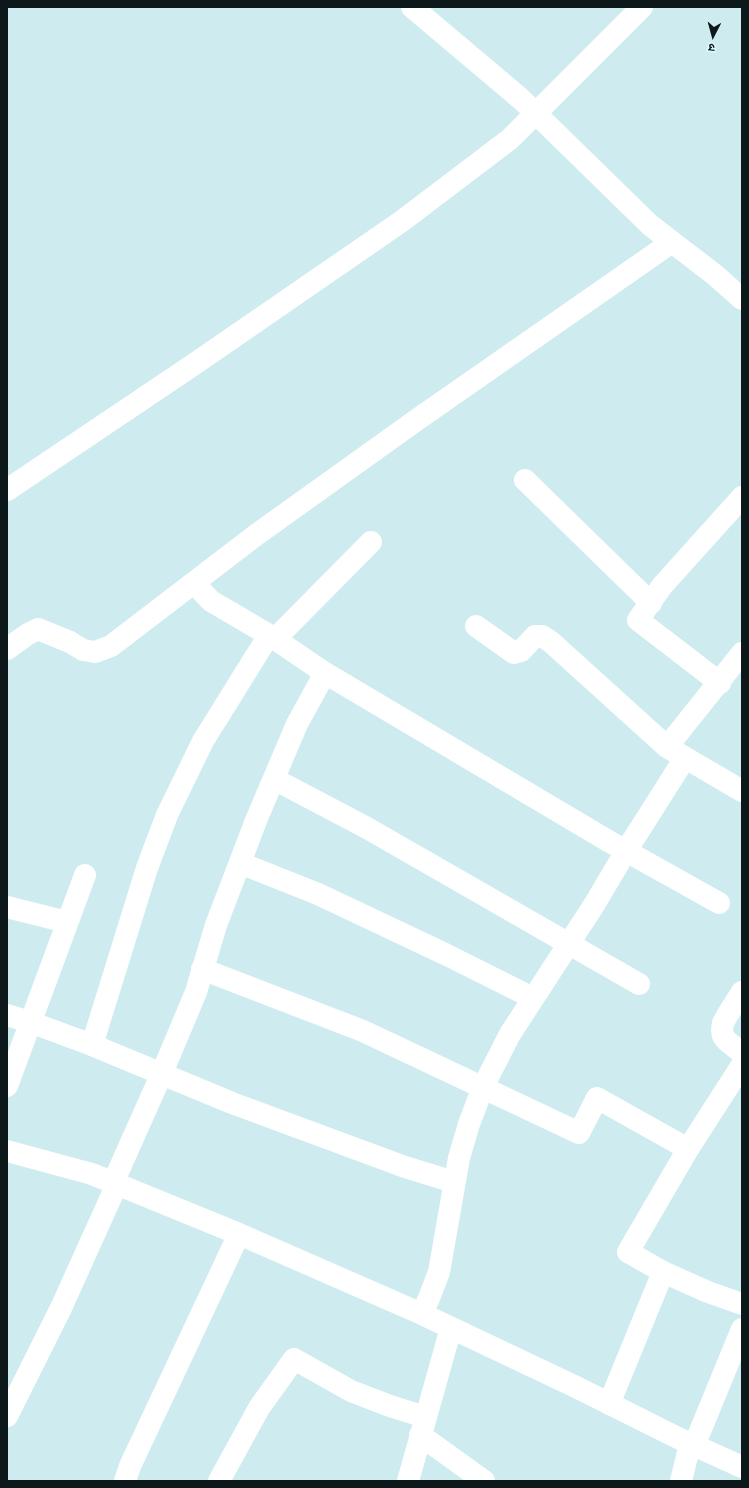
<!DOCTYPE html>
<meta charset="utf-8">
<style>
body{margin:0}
#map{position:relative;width:749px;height:1488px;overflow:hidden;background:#ceecf0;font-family:"Golos Text","Noto Sans Devanagari",sans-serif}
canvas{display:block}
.frame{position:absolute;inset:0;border:8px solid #0d181a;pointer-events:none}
.north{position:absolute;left:693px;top:16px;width:40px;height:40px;-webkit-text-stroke:3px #dbf9fe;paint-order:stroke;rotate:186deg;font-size:11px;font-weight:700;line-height:16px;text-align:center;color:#0d181a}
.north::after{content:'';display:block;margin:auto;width:14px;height:18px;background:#0d181a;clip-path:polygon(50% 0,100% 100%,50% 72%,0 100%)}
</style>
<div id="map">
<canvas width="749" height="1488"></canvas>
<div class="frame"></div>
<div class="north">उ</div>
</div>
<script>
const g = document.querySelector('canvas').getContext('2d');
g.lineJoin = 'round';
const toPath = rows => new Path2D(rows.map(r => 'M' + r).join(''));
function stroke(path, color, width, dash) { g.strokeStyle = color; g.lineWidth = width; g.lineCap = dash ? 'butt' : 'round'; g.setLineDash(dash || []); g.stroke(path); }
stroke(toPath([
 [412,7,521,99,650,225,715,275,742,299],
 [525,480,651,603],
 [7,490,193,365,402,221,510,139,642,7],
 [194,583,211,601,269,635,325,673,610,842,719,903],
 [476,626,514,653,521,651,535,636,542,636,551,642,667,747,742,791],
 [275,639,371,542],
 [7,649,28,634,38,629,70,642,83,650,95,652,111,646,256,535,418,419,672,242],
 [720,683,638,620,662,586,742,497],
 [667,747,742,653],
 [274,779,367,828,639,984],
 [240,863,318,894,445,954,533,998],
 [7,907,67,922],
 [202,969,363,1031,579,1133,597,1098,688,1149],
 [742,992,728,1014,723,1023,722,1030,723,1036,727,1041,742,1053],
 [7,1015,30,1022,92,1045,232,1103,405,1167,454,1182],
 [92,1045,147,868,167,815,203,741,269,635],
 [742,1065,688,1149,628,1252,663,1272,708,1292,742,1304],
 [7,1086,85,875],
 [7,1151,92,1174,239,1234,422,1314,574,1386,678,1438,742,1467],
 [113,1183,162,1073,196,992,216,925,257,818,297,724,325,673],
 [422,1314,429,1298,439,1272,459,1158,469,1124,483,1087,510,1034,594,905,626,851,685,758],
 [609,1404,663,1272],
 [7,1416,61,1308,117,1184],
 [420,1435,484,1481],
 [694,1446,742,1329],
 [125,1481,130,1466,239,1234],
 [219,1481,259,1408,294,1359,351,1391,390,1406,425,1417],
 [408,1481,451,1328],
 [681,1481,690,1444]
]), '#fff', 22);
</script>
